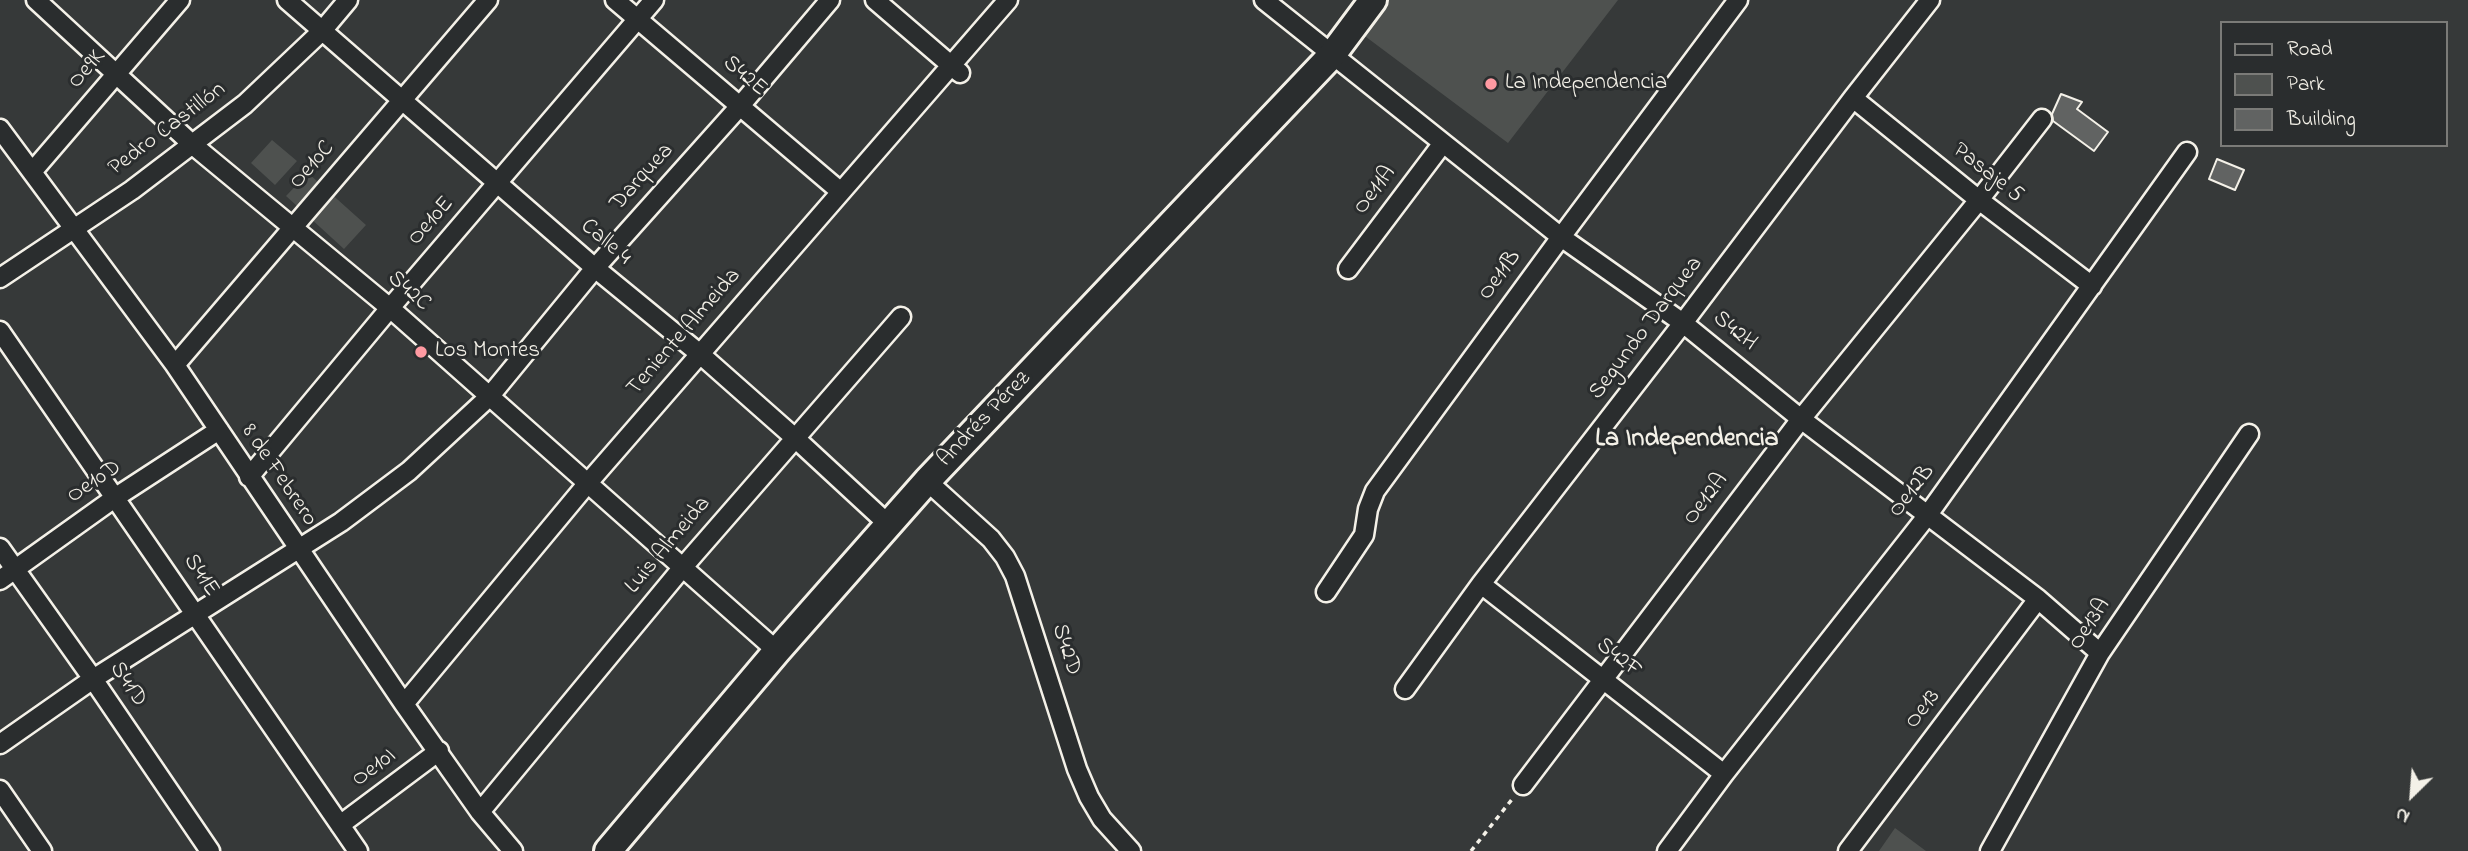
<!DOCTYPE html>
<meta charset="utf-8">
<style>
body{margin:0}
#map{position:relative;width:2468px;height:851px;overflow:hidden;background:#363939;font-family:"Indie Flower",sans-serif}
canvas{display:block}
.legend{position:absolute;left:2220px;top:21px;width:228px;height:126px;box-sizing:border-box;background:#2a2d2e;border:2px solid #7b7b78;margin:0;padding:9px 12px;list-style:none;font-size:21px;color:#f4f1e8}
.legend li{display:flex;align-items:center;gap:14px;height:35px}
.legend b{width:35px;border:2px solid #7b7b78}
.north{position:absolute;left:2377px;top:760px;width:70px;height:70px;-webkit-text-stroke:5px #2a2d2e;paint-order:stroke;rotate:205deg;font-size:19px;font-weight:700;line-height:28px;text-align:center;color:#f4f1e8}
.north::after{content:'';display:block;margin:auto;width:24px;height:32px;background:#f4f1e8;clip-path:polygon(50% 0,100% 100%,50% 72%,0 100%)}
</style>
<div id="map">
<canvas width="2468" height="851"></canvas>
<ul class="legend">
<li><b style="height:9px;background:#2a2d2e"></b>Road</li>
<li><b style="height:19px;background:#4e514f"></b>Park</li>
<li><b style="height:19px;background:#616362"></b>Building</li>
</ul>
<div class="north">N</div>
</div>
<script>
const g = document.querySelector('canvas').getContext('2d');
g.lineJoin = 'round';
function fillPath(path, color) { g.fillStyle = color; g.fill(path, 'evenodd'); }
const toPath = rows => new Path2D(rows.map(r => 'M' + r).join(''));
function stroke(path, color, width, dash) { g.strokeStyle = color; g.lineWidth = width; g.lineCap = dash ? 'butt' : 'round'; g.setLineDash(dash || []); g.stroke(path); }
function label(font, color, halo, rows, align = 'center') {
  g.font = font + ' "Indie Flower",sans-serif'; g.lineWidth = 6; g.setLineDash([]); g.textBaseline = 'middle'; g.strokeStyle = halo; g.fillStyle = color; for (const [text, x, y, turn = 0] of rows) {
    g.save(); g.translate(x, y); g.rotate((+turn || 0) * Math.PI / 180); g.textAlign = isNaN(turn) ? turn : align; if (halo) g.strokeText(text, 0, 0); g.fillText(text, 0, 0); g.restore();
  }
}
fillPath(toPath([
 [1368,0,1618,0,1508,143,1350,25],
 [272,140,297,161,275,185,251,163],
 [308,173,366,225,344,249,286,196],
 [1895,828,1926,851,1879,851]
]), '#4e514f');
const building = toPath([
 [2061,94,2082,102,2077,109,2108,132,2094,151,2053,121,2052,114,2061,94],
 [2217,159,2244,170,2235,190,2209,179,2217,159]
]);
fillPath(building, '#616362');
stroke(building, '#f4f1e8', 2);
const street = toPath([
 [36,0,193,145,390,308,777,651],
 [287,0,595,268,700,354,795,438,888,524],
 [615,0,841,192],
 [875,0,960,73],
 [1264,0,1561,237,1683,323,1801,419,2038,599,2100,653],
 [1853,98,1979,200,2092,286],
 [0,129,175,365,404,704,480,812,513,851],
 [32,172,180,0],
 [1348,269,1443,143],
 [0,278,132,190,245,104,322,31,348,0],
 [0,331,358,851],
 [175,365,488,0],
 [249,477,390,308,654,0],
 [927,481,991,539,1005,557,1015,576,1077,769,1089,797,1102,819,1131,851],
 [0,548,93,679,210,851],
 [0,580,116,497,219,430],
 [1481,584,1724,774],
 [1326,592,1364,535,1368,509,1375,491,1561,237,1738,0],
 [1405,689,1481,584,1683,323,1853,98,1930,0],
 [404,704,587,484,1008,0],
 [0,744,93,679,341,522,409,471,489,397,595,268,740,106,830,0],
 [1523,785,1801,419,1979,200,2042,119],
 [0,790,42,851],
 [480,812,683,567,901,317],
 [340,825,439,751],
 [1667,851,1724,774,1927,516,2187,152],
 [1848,851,2038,599],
 [1990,851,2100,653,2249,434]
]);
const secondary = toPath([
 [608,851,777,651,927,481,1332,55,1373,0]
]);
stroke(street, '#f4f1e8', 23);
stroke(secondary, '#f4f1e8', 32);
stroke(toPath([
 [1471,851,1513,798]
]), '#f4f1e8', 3.5, [5, 5]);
stroke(street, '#2a2d2e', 18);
stroke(secondary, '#2a2d2e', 26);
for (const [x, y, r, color] of [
 [1491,84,7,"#ff9aa2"],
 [421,352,7,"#ff9aa2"]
]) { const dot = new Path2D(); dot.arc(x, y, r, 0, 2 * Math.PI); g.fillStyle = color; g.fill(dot); stroke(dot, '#2a2d2e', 2.5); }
label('23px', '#f4f1e8', '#2a2d2e', [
 ["Oe9K",88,70,-49],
 ["S42E",744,77,40],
 ["Pedro Castillón",168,130,-37],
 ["Oe10C",313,166,-49],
 ["Pasaje 5",1987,174,38],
 ["Darquea",643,178,-48],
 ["Oe11A",1376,191,-53],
 ["Oe10E",432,222,-49],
 ["Calle 4",605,243,40],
 ["Oe11B",1501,276,-54],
 ["S42C",408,292,41],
 ["Segundo Darquea",1647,329,-53],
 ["S42H",1734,332,39],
 ["Teniente Almeida",685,333,-49],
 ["Andrés Pérez",985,420,-46],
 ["8 de Febrero",278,476,56],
 ["Oe10D",95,483,-34],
 ["Oe12B",1913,492,-53],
 ["Oe12A",1707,500,-53],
 ["Luis Almeida",669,546,-50],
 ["S41E",200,576,56],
 ["Oe13A",2091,625,-57],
 ["S42D",1065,650,72],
 ["S42F",1618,659,38],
 ["S41D",127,685,56],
 ["Oe13",1924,710,-53],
 ["Oe10I",375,769,-37]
]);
label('23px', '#f4f1e8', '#2a2d2e', [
 ["La Independencia",1505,84],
 ["Los Montes",435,352]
], 'left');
label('bold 26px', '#f4f1e8', '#2a2d2e', [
 ["La Independencia",1687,441]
]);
</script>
